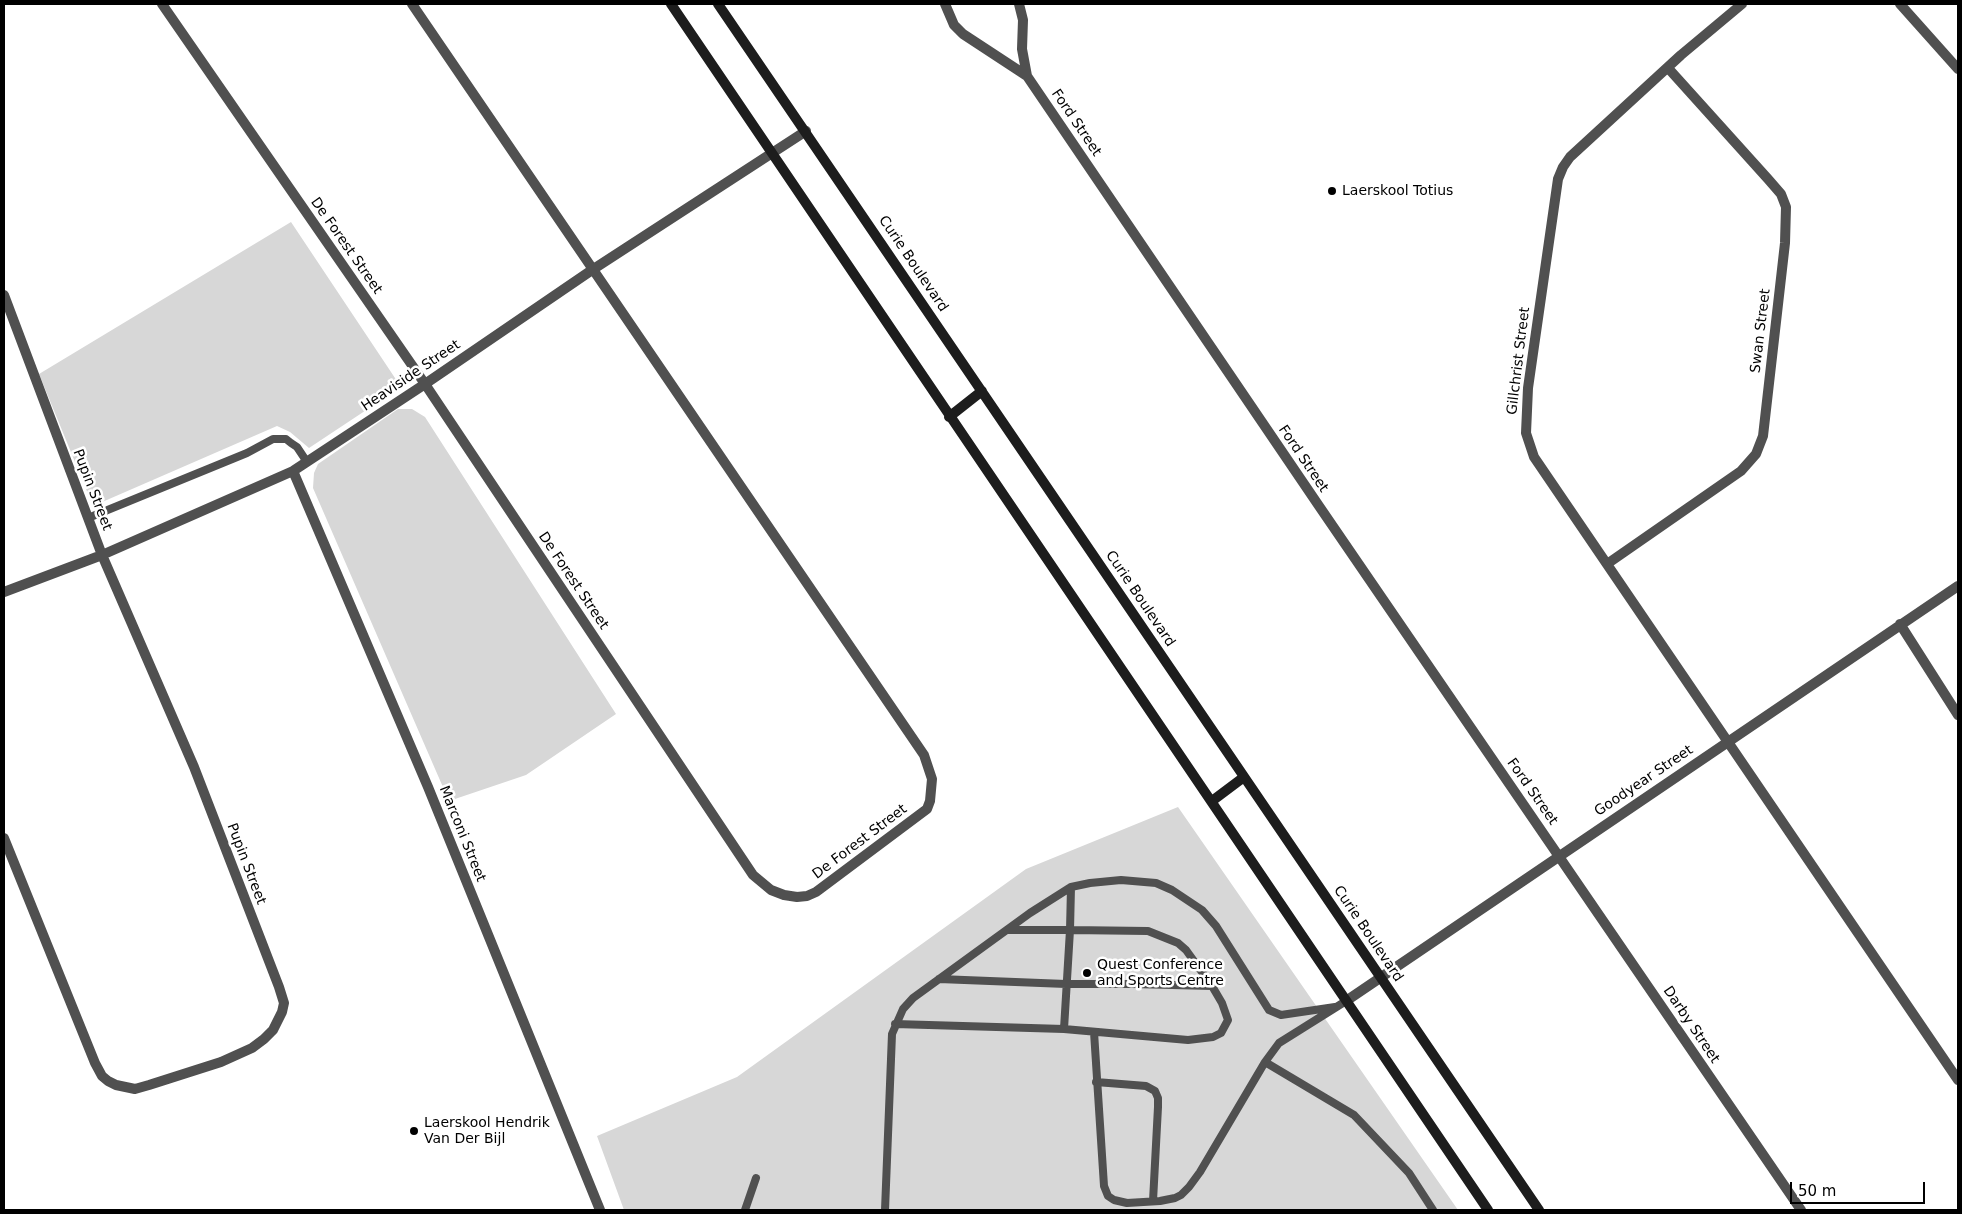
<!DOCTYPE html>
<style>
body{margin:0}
#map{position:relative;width:1962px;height:1214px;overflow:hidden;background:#fff;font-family:"DejaVu Sans",sans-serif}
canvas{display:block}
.frame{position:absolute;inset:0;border:5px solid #000;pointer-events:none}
.scale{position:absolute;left:1790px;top:1182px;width:135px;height:22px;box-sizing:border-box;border:2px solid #000;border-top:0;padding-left:6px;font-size:15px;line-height:18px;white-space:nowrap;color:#000;-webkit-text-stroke:4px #fff;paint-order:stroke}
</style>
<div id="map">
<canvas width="1962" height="1214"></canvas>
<div class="frame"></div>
<div class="scale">50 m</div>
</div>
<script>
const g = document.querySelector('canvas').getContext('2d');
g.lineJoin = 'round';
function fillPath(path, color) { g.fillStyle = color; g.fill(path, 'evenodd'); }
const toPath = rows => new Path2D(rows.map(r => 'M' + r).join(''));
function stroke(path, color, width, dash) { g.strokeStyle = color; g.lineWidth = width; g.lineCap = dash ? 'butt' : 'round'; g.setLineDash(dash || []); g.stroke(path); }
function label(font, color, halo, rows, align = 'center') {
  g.font = font + ' "DejaVu Sans",sans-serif'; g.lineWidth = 5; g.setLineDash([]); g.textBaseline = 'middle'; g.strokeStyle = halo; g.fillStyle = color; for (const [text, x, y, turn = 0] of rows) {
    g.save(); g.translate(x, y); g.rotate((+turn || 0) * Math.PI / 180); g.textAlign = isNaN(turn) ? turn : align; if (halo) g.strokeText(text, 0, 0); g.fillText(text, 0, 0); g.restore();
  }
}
fillPath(toPath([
 [291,222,401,387,309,448,290,432,277,426,93,506,39,374],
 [398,409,412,409,425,417,616,714,526,775,449,801,313,488,314,473,318,464],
 [1178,807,1458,1210,624,1210,597,1136,737,1077,1026,869]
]), '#d7d7d7');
stroke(toPath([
 [88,518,247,453,273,439,286,439,291,443,297,447,307,462],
 [1007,930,1070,930,1071,887],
 [939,979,1066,984,1132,984,1212,986],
 [895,1024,1064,1029,1188,1040,1213,1037,1221,1033,1228,1020,1222,1003,1212,986,1186,950,1178,943,1148,931,1070,930,1064,1029],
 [1094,1032,1104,1186,1108,1196,1114,1200,1127,1203,1160,1201,1175,1198,1181,1195,1189,1187,1200,1172,1265,1062,1279,1043,1346,1001],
 [1265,1062,1354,1115,1409,1173,1433,1210],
 [1096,1082,1146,1086,1155,1091,1158,1098,1158,1107,1153,1201],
 [745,1210,756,1178],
 [885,1210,892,1034,903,1009,913,998,1030,913,1071,887,1090,883,1121,880,1156,883,1172,890,1202,910,1216,926,1269,1010,1281,1015,1335,1007]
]), '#505050', 8);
stroke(toPath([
 [162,4,425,384,753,875,771,890,784,895,797,897,807,896,816,892,927,809,930,801,932,779,924,755,412,4],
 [945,4,954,25,963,34,1027,76],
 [1019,4,1023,20,1022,49,1027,76,1319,506,1801,1210],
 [1742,4,1681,55,1570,157,1563,167,1558,179,1528,388,1526,433,1534,457,1958,1080],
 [1900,4,1958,69],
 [4,295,102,555,194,767,279,987,284,1003,282,1012,273,1030,264,1039,252,1048,221,1062,149,1085,135,1089,116,1085,108,1081,102,1076,95,1063,4,838],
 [293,471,428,787,600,1210],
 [1607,564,1741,471,1756,454,1763,436,1785,243,1786,207,1781,194,1768,179,1668,68],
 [4,592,102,555,293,471,425,384,592,270,806,131],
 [1900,624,1958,715],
 [1346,1001,1958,586]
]), '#505050', 10);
stroke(toPath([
 [671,4,1488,1210],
 [718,4,1539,1210],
 [949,417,982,391],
 [1212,801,1244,777]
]), '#1d1d1d', 10);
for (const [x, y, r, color] of [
 [1332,191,5,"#000"],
 [1087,973,5,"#000"],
 [414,1131,5,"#000"]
]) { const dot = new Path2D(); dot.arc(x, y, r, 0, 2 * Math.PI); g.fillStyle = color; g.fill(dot); stroke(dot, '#fff', 2); }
label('14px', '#000', '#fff', [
 ["Ford Street",1076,123,56],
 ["De Forest Street",346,246,55],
 ["Curie Boulevard",913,264,56],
 ["Swan Street",1761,331,-83],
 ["Gillchrist Street",1519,361,-83],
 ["Heaviside Street",411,376,-34],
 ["Ford Street",1303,459,56],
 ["Pupin Street",92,490,69],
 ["De Forest Street",573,581,56],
 ["Curie Boulevard",1140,599,56],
 ["Goodyear Street",1644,781,-34],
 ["Ford Street",1532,792,55],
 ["Marconi Street",462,834,68],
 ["De Forest Street",860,842,-37],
 ["Pupin Street",246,864,69],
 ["Curie Boulevard",1368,934,56],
 ["Darby Street",1691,1025,56]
]);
label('14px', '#000', '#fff', [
 ["Laerskool Totius",1342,191],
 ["Quest Conference",1097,965],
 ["and Sports Centre",1097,981],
 ["Laerskool Hendrik",424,1123],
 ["Van Der Bijl",424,1139]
], 'left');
</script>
